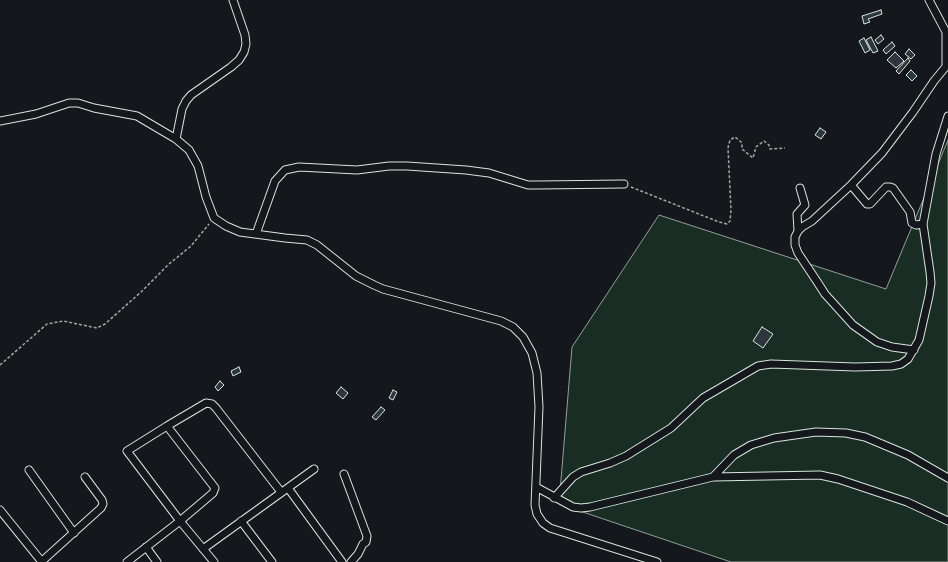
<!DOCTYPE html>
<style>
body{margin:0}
canvas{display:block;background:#14181c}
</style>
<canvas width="948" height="562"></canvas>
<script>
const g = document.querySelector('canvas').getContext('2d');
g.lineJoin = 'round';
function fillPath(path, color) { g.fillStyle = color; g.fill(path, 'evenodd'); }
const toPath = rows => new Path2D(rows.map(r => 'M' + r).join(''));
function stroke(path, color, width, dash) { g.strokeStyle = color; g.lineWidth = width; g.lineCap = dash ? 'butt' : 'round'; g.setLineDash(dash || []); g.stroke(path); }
const green = toPath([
 [948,140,948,562,731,562,559,504,572,347,659,215,886,289,948,140]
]);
fillPath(green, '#1a2d24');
stroke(green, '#939e99', 1);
const building = toPath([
 [881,10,882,14,868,19,870,22,864,24,862,16,881,10],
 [881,35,884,39,878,44,875,40,881,35],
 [871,37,878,51,873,53,866,40,871,37],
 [864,38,870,50,865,53,859,41,864,38],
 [892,42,895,46,886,54,883,50,892,42],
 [909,49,915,55,911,59,905,54,909,49],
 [895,52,904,61,896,68,887,60,895,52],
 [908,58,910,61,899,74,896,71,908,58],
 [911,70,917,76,912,81,906,75,911,70],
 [820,128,826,132,821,139,815,135,820,128],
 [762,327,773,334,763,348,753,341,762,327],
 [239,367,241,372,233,376,231,371,239,367],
 [220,381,224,385,218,391,215,387,220,381],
 [341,387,348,393,343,399,336,393,341,387],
 [393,390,397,392,393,400,389,398,393,390],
 [381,407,385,410,376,420,372,417,381,407]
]);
fillPath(building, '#2c363c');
stroke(building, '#d8e6dc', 1);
const minor = toPath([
 [929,0,946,32,946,66],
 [0,121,36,114,69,103,78,103,94,108,137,116,176,139,189,150,198,166,206,197,214,218,226,226,240,232,285,238,307,240,317,245,356,276,374,285,383,289,501,321,513,327,523,337,532,353,537,373,539,407,535,505,537,514,543,523,550,528,657,562],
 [176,139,182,109,186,101,191,95,231,67,239,60,244,52,246,44,245,35,233,0],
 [851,185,867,204,870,204,886,187,890,187,893,188,910,212,912,223,916,225,923,224],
 [798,231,797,214,805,205,800,188],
 [256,234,275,181,285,170,299,167,357,170,389,166,407,166,466,170,489,173,528,185,538,185,624,184],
 [914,350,892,347,877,342,853,325,825,294,816,280,798,253,795,245,795,237,798,231,802,227,812,221,851,185,882,153,913,112,934,81,948,64],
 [167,426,215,488,213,493,180,521,127,451,167,426],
 [167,426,206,403,212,404,216,408,281,492],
 [29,470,74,533],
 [344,474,367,536,366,542,363,544,358,554,351,562],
 [713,477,734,455,751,445,774,438,816,432,846,433,865,437,908,455,948,478],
 [536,487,573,507,581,508,590,507,713,477,820,475,838,479,907,502,948,521],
 [288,488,342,562],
 [554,498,573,477,581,472,610,463,626,456,671,428,703,398,758,366,771,364,855,367,892,366,901,364,908,359,919,340,929,296,931,283,930,272,923,224,936,154,948,116],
 [0,510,42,562],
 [241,521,272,562],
 [146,547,157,562],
 [203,549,314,469],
 [41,562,101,508,103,504,102,500,85,477],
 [127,562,180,521,214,562]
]);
stroke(minor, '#d8e6dc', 9);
stroke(toPath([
 [631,187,719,222,727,224,730,221,731,210,728,148,730,140,735,137,740,141,742,143,742,149,753,158,756,147,764,141,769,145,770,149,785,148],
 [0,365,47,324,63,321,97,328,105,324,141,292,169,264,191,246,209,224]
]), '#9da8a2', 1.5, [3, 2]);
stroke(minor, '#14181c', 7);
</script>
